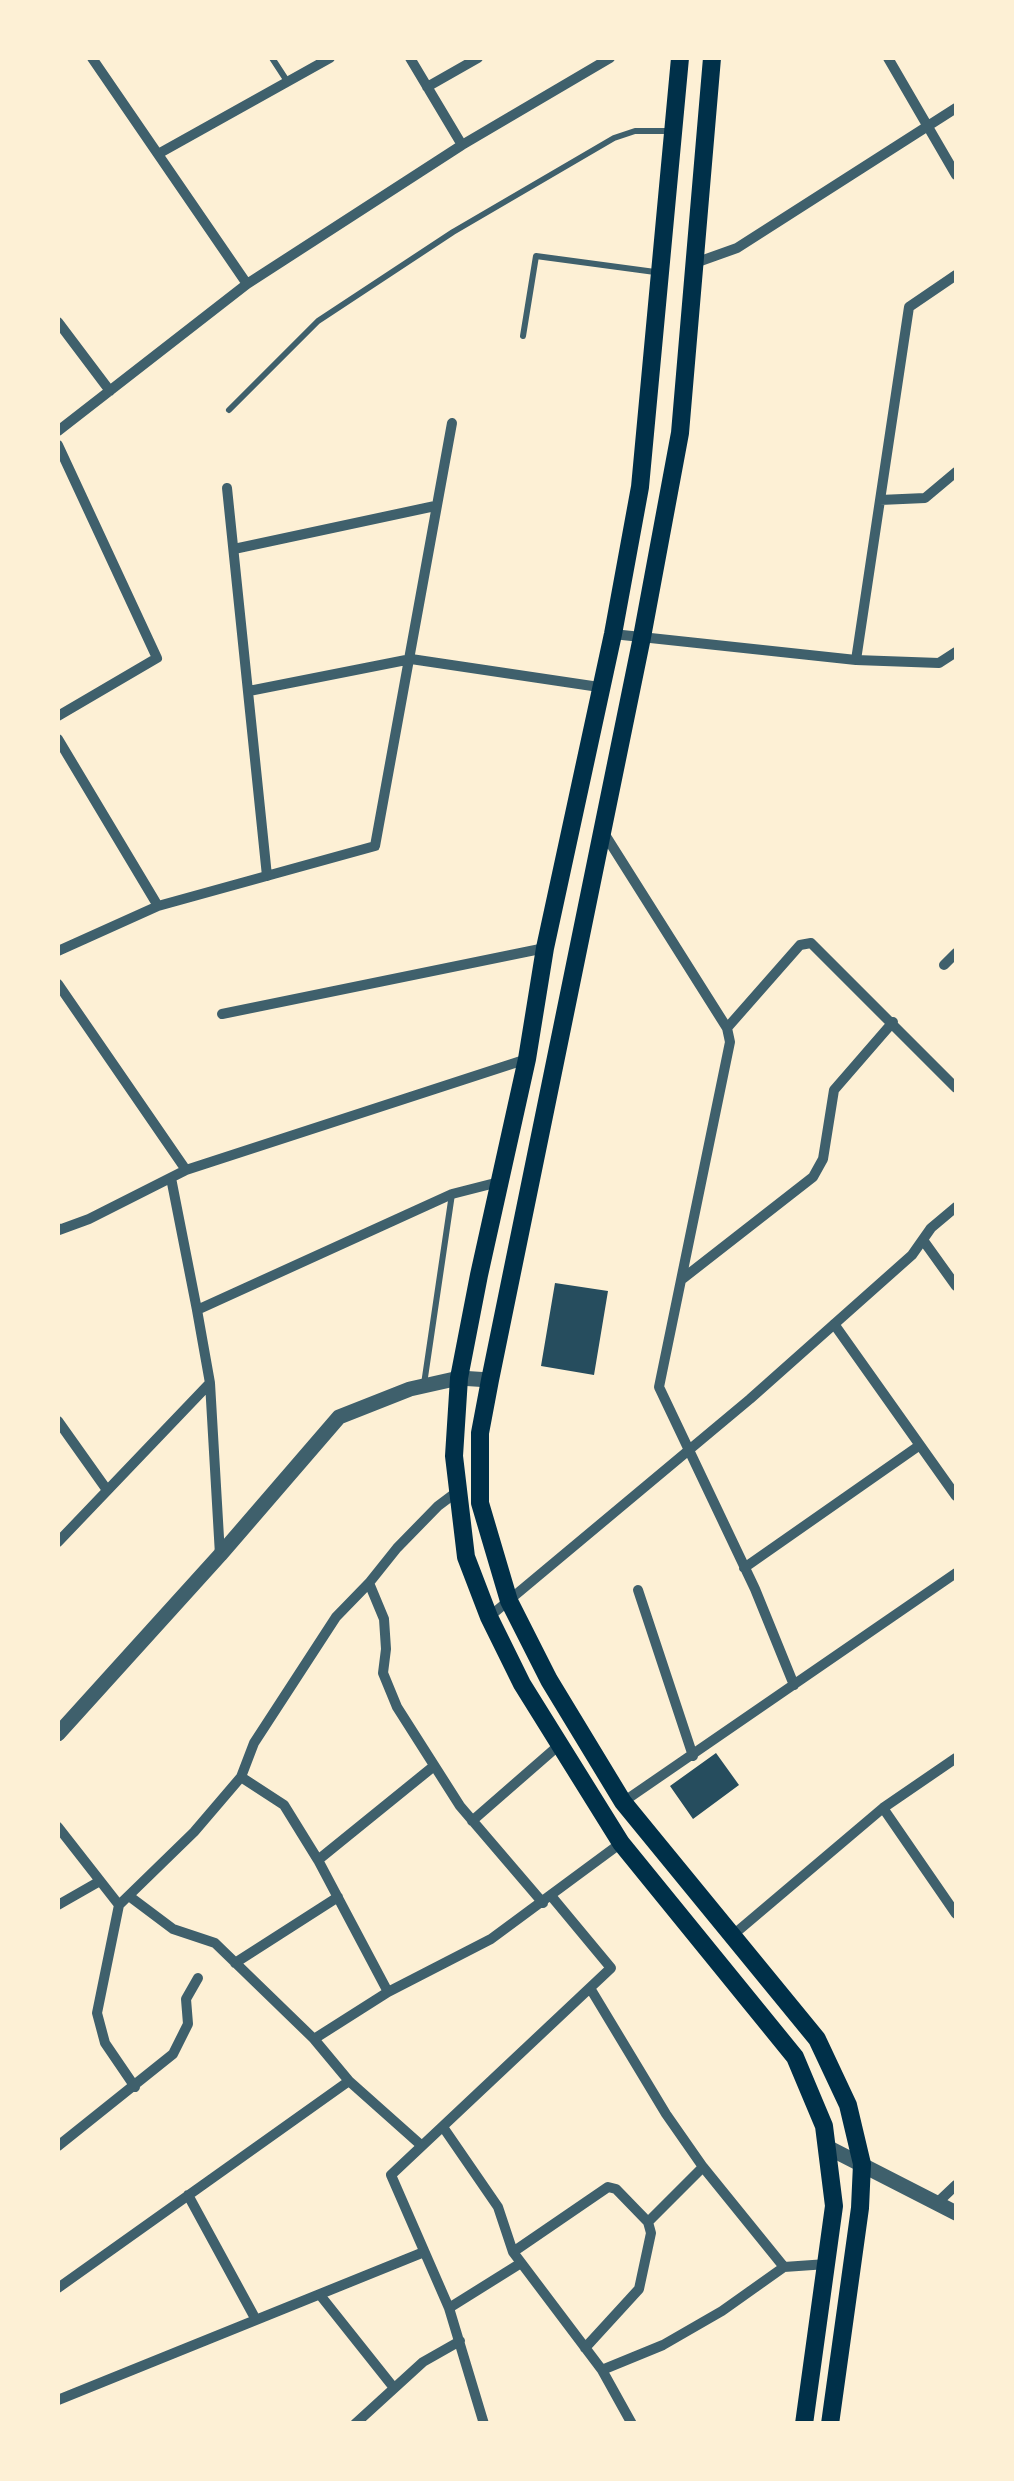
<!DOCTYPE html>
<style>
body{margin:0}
#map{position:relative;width:1014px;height:2481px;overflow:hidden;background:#fdf0d5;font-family:Manrope,sans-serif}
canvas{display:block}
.frame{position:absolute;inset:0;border:60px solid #fdf0d5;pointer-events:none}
</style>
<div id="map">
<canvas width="1014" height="2481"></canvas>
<div class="frame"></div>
</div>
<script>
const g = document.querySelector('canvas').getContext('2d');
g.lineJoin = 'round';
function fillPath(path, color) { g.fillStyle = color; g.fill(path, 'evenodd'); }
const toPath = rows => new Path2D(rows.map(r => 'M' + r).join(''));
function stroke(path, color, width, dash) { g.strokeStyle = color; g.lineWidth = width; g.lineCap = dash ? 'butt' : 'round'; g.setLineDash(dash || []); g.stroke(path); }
fillPath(toPath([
 [555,1283,608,1291,594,1375,541,1366],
 [716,1753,739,1785,693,1819,670,1786]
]), '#264d5e');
stroke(toPath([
 [272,58,287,81],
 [523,336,536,256,655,272],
 [229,410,318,321,453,232,614,138,635,131,672,131],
 [424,1384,452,1194]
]), '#3f606c', 6);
stroke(toPath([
 [92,58,247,284],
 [410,58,462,145],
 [888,58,956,175],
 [427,87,478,58],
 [158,154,330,58],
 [695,263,737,248,956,108],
 [58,322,110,391],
 [58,431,247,284,462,145,610,58],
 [58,445,157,658,58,716],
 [227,488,267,876],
 [880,500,925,498,956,472],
 [234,549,435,506],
 [613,634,856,660,939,663,956,652],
 [856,660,909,307,956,275],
 [249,691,411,659,599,687],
 [58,739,158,906],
 [602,830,727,1028,730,1042,659,1387,755,1589,794,1685],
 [58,951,158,906,375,846,452,423],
 [944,965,956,953],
 [58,984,186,1170],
 [222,1014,545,948],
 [727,1028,800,945,811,943,956,1088],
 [171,1178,197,1310],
 [58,1228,59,1230,89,1219,186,1170,527,1059],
 [923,1240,956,1286],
 [681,1280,813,1177,823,1159,834,1090,893,1022],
 [834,1324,956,1496],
 [210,1383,220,1555],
 [58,1421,107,1490],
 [58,1542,210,1383,197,1310,452,1194,499,1182],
 [744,1568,920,1445],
 [369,1583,384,1619,386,1649,383,1673,397,1707,460,1806,543,1903],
 [638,1590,693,1756],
 [489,1617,750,1399,912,1255,931,1228,956,1207],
 [241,1777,284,1805,318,1860,388,1992],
 [623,1802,956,1573],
 [883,1808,956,1914],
 [472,1821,558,1746],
 [58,1827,119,1905],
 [318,1860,434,1766],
 [129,1896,173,1929,215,1943,314,2039,349,2081,422,2146],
 [58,1905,100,1881],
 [733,1935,883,1808,956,1758],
 [235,1963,338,1897],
 [590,1988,666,2114,703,2167,784,2267],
 [314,2039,388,1992,491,1939,621,1843],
 [135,2087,105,2043,97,2013,119,1905,194,1832,241,1777,254,1743,336,1617,369,1583,397,1548,438,1506,458,1491],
 [443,2127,498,2207,513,2252,602,2370,632,2424],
 [58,2146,173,2054,188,2024,186,1999,198,1978],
 [188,2195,255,2318],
 [937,2203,956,2185],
 [513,2252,608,2187,616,2189,648,2222],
 [58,2288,349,2081],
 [320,2295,394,2388],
 [449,2308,521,2263],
 [585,2348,639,2289,651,2233,648,2222,703,2167],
 [602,2370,663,2345,722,2311,784,2267,827,2264],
 [58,2400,424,2252],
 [355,2424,423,2362,460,2341],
 [484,2424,449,2308,391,2175,611,1968,552,1897]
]), '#3f606c', 10);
stroke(toPath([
 [58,1734,220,1555,339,1417,410,1389,459,1378,490,1380],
 [829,2148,956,2213]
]), '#3f606c', 15);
stroke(toPath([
 [680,58,640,487,613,634,545,948,527,1059,479,1275,459,1378,454,1456,466,1557,489,1617,522,1684,621,1843,795,2057,824,2126,834,2206,804,2424],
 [712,58,680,433,642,637,490,1380,480,1433,480,1503,509,1601,549,1680,623,1802,817,2039,848,2105,862,2164,860,2208,830,2424]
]), '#003049', 18);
</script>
